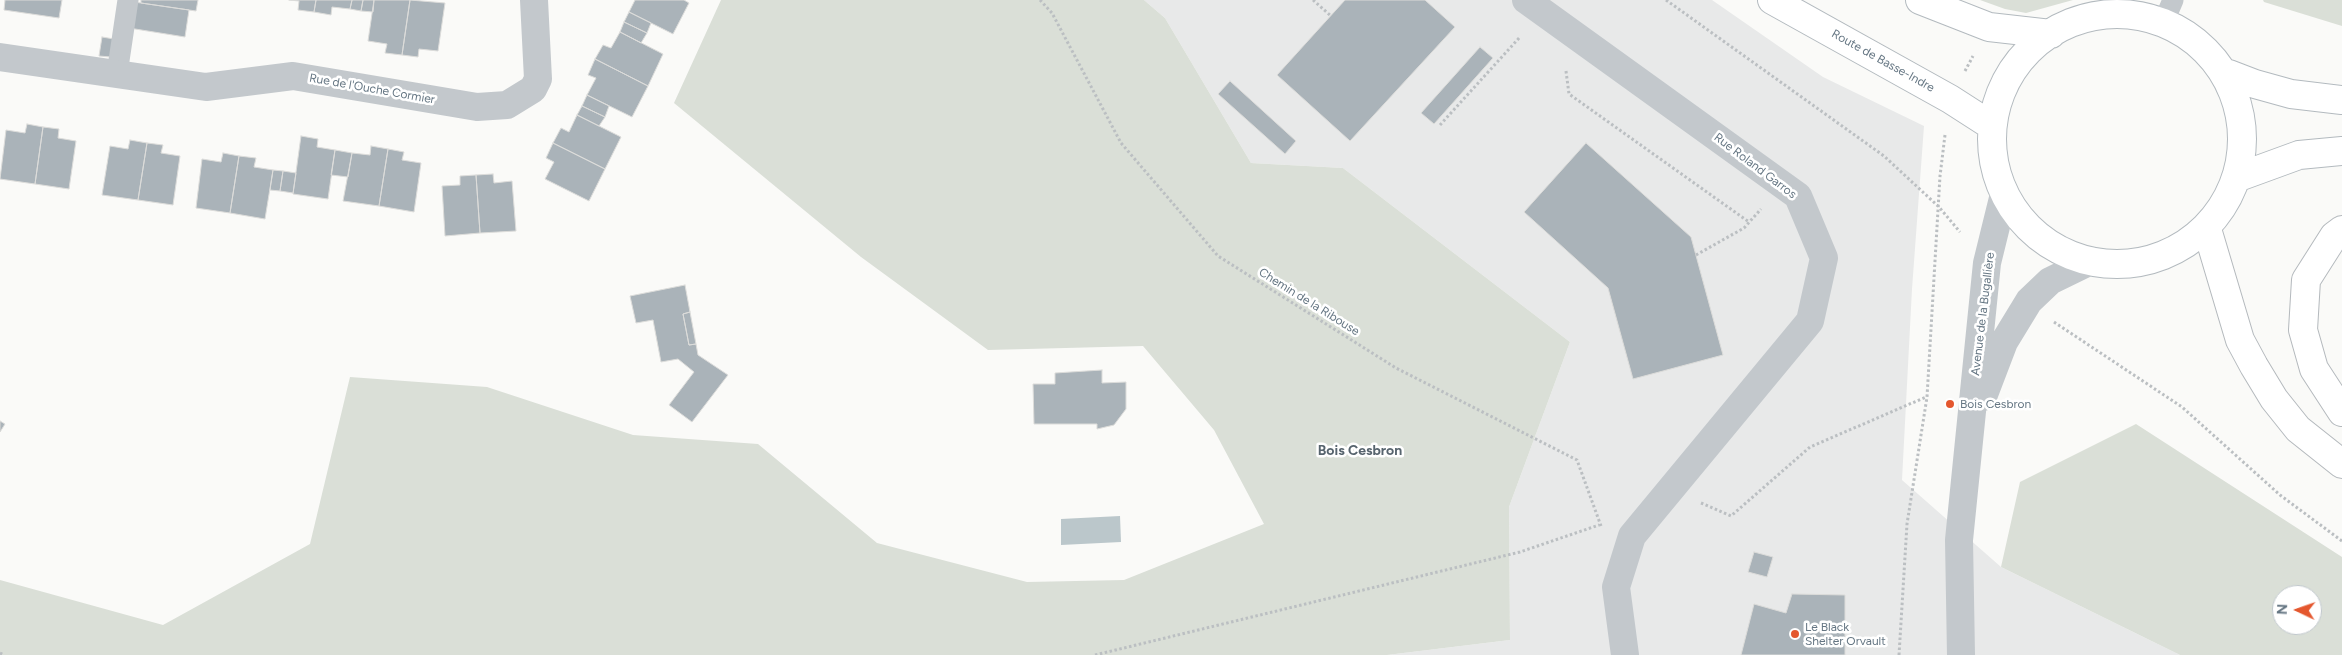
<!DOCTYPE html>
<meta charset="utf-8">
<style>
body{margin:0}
#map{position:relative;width:2342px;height:655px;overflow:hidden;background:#fafaf8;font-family:Figtree,sans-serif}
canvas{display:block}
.north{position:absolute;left:2272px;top:585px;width:50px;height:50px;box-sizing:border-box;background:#fff;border:1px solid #c1c8cd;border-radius:50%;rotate:273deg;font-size:14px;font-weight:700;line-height:20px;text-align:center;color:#657683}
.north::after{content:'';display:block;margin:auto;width:18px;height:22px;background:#e4572e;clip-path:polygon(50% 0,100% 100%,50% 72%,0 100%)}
</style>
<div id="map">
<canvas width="2342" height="655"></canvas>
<div class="north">N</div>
</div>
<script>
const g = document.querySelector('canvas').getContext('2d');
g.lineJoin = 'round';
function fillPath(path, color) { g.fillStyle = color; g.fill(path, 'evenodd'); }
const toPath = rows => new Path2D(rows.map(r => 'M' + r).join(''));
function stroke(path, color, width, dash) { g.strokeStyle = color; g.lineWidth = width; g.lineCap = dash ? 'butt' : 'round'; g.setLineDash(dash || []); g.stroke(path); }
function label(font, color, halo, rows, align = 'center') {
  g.font = font + ' Figtree,sans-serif'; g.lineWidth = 5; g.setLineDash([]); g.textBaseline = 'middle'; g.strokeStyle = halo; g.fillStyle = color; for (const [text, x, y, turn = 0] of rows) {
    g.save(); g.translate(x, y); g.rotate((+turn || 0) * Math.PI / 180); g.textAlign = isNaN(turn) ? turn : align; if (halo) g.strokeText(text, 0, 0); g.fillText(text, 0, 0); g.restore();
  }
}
fillPath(toPath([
 [1144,0,1712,0,1823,77,1924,126,1912,289,1902,480,2001,567,2180,655,1387,655,1510,640,1509,507,1570,342,1343,168,1251,163,1165,18]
]), '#e8e9e9');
fillPath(toPath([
 [721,0,1144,0,1165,18,1251,163,1343,168,1570,342,1509,507,1510,640,1387,655,0,655,0,580,163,625,310,544,350,377,487,387,633,435,758,444,877,543,1027,582,1124,580,1264,524,1214,430,1143,346,988,350,861,257,674,103],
 [1980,0,2073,0,2026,13,2005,9],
 [2263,0,2342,0,2342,26,2264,2],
 [2136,424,2342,557,2342,655,2180,655,2001,567,2020,482],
 [2282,595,2312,595,2312,625,2282,625]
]), '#dadfd7');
fillPath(toPath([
 [1120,516,1121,542,1061,545,1061,519]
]), '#bbc7cb');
const building = toPath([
 [5,0,62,0,59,18,4,10,5,0],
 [141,0,198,0,196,11,141,3,141,0],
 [289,0,316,0,314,12,298,10,299,1,289,0],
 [316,0,352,0,350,9,332,7,331,15,314,12,316,0],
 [352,0,363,0,361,11,350,9,352,0],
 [363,0,374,0,373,12,361,11,363,0],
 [374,0,410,0,402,55,385,53,387,44,368,41,374,0],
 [410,0,445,3,438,51,419,49,418,57,402,55,410,0],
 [635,0,684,0,689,3,673,34,629,12,635,0],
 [1345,0,1425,0,1455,27,1350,141,1277,75,1345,0],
 [134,2,189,10,185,37,129,28,134,2],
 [629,12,651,23,647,33,624,22,629,12],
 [624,22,647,33,641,43,620,32,624,22],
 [620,32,663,54,648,86,595,59,603,45,611,48,620,32],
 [102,37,114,39,111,57,99,56,102,37],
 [1480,47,1493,58,1434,124,1421,113,1480,47],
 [595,59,648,86,632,117,587,95,596,78,588,75,595,59],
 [1230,81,1296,141,1285,154,1218,94,1230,81],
 [587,95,609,106,605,117,582,106,587,95],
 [582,106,605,117,599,126,577,115,582,106],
 [577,115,621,137,605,169,553,143,561,128,569,132,577,115],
 [27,124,43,127,35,184,0,179,6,130,25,133,27,124],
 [43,127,59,129,58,138,76,141,69,189,35,184,43,127],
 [301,136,318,139,317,147,335,150,328,199,293,194,301,136],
 [130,140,147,143,138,200,102,195,110,146,128,149,130,140],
 [147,143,163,145,161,153,180,156,173,205,138,200,147,143],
 [553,143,605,169,589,201,545,179,554,162,546,158,553,143],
 [1586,143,1691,237,1723,355,1633,379,1608,288,1524,212,1586,143],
 [371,146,388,149,379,206,343,201,352,153,370,155,371,146],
 [388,149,404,152,402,160,421,163,414,212,379,206,388,149],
 [335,150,352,153,348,177,331,175,335,150],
 [223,153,239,156,230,213,196,208,202,159,221,162,223,153],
 [239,156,256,158,254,167,273,170,265,219,230,213,239,156],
 [273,170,283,171,280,191,270,190,273,170],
 [283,171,296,173,293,193,280,191,283,171],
 [493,174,494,183,512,181,516,231,480,233,476,175,493,174],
 [476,175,480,233,445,236,442,186,460,185,460,176,476,175],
 [685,285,690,312,683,314,689,345,696,344,698,355,728,375,692,422,669,405,694,372,678,359,661,362,653,320,636,323,630,296,685,285],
 [690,312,696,344,689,345,683,314,690,312],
 [1102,370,1102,383,1126,382,1126,409,1114,425,1097,429,1097,424,1034,424,1033,384,1055,384,1055,373,1102,370],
 [0,421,5,424,0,432,0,421],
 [1754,552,1773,557,1767,577,1748,572,1754,552],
 [1792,594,1845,595,1845,655,1741,655,1754,604,1786,613,1792,594]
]);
fillPath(building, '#aab3b9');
stroke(building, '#dcdcda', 1);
const secondary = toPath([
 [1772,0,1950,99,1992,126],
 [1920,0,1989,27,2051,34],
 '1992 139a125 125 0 1 1 250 0a125 125 0 1 1-250 0Z',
 [2229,74,2255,84,2291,94,2342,100],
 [2236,178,2299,155,2342,151]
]);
const highway = toPath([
 [2207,229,2240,340,2254,366,2274,399,2298,429,2342,464],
 [2342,230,2334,236,2306,280,2303,330,2314,369,2342,412]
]);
stroke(secondary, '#b3babf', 30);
stroke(highway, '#b4b9bd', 30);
stroke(toPath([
 [1040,0,1052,13,1121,143,1218,256,1396,368,1577,460,1601,526],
 [1313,0,1331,16],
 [1666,0,1884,156,1939,207,1960,232],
 [1566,71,1569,94,1749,222],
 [1965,71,1973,56],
 [1440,125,1520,37],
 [1696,255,1744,228,1761,209],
 [2054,322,2182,407,2280,495,2342,541],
 [1701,503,1731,516,1810,447,1926,397],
 [0,653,4,655],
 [1095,655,1520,552,1599,525],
 [1899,655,1907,524,1927,397,1940,176,1945,135]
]), '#bbbfc2', 3, [2.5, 2.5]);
stroke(toPath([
 [2164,21,2173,0],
 [117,74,128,0]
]), '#c3c8cc', 21);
stroke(toPath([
 [1526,0,1798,196,1824,258,1810,321,1632,536,1616,587,1625,655],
 [0,57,206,87,293,76,477,107,507,105,533,89,538,79,534,0],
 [1983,397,2004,342,2029,301,2050,281,2091,261],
 [1961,655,1959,540,1987,263,2003,198]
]), '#c3c8cc', 28);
stroke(secondary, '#fff', 28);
stroke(highway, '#fff', 28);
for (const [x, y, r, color] of [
 [1950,404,5,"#e4572e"],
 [1795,634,5,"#e4572e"]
]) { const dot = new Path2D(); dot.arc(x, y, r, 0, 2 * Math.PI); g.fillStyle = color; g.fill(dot); stroke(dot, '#fff', 2); }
label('12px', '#657683', '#fff', [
 ["Route de Basse-Indre",1883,61,29],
 ["Rue de l'Ouche Cormier",372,89,10],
 ["Rue Roland Garros",1755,166,37],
 ["Chemin de la Ribouse",1309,302,32],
 ["Avenue de la Bugallière",1983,314,-83]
]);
label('12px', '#657683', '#fff', [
 ["Bois Cesbron",1960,404],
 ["Le Black",1805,627],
 ["Shelter Orvault",1805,641]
], 'left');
label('bold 14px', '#57646e', '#fff', [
 ["Bois Cesbron",1360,451]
]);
</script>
